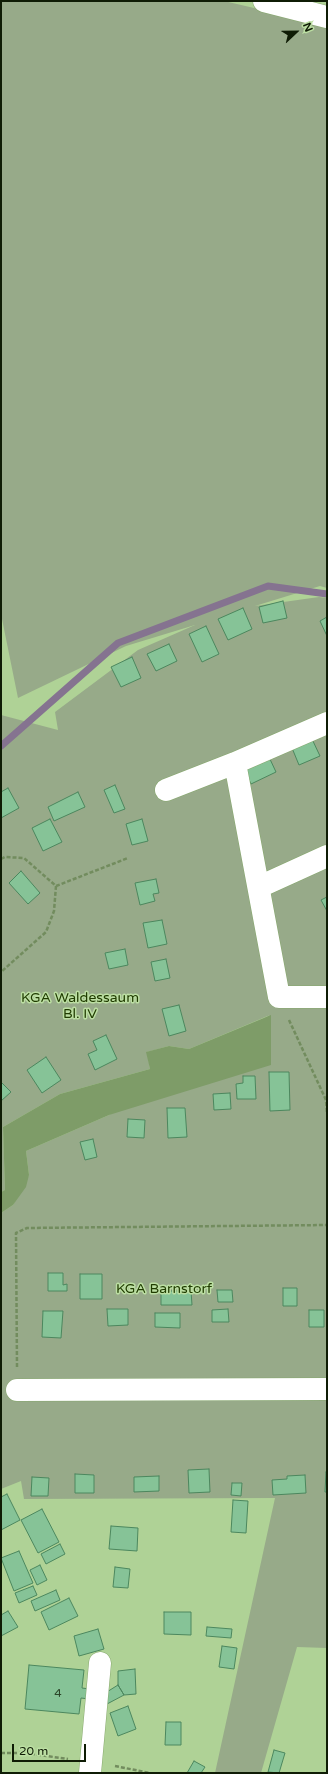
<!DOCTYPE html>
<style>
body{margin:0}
#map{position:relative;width:328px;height:1774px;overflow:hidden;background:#afd296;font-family:"Varela Round",sans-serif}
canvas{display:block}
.frame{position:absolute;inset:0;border:2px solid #0f1c05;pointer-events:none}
.north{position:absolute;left:276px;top:12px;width:40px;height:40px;-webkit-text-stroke:3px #bcdfa3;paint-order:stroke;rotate:68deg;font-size:11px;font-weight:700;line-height:16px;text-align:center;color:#0f1c05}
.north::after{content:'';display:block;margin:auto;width:14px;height:18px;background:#0f1c05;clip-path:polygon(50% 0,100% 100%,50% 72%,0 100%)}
.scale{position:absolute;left:12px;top:1744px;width:74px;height:18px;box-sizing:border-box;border:2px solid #0f1c05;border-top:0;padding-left:5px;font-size:12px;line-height:14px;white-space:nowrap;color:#0f1c05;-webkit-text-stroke:3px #bcdfa3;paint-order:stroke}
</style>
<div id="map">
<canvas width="328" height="1774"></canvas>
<div class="frame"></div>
<div class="north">N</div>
<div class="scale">20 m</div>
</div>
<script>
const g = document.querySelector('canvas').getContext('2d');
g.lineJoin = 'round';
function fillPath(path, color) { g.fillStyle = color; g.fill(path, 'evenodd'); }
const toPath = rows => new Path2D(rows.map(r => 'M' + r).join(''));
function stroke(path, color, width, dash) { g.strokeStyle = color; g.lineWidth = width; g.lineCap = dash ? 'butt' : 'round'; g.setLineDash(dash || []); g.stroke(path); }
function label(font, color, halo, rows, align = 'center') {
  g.font = font + ' "Varela Round",sans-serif'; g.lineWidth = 3; g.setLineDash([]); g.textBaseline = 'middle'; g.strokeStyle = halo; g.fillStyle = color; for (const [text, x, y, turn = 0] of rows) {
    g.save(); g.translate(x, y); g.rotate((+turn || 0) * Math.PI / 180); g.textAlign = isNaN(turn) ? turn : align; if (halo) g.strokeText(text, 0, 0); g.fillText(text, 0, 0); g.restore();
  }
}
fillPath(toPath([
 [1,1,224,1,327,25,327,588,320,586,255,606,319,597,327,598,327,1648,297,1647,261,1773,215,1773,275,1498,24,1499,21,1481,1,1489,1,1213,13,1205,29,1175,26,1151,109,1115,270,1015,189,1049,169,1046,147,1052,150,1069,60,1094,3,1127,5,1190,1,1192,1,715,58,730,55,712,138,650,195,625,126,646,18,698,1,614]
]), '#97aa89');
fillPath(toPath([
 [271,1015,271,1065,109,1115,26,1151,29,1175,26,1187,13,1205,1,1213,1,1192,5,1190,3,1127,60,1094,150,1069,146,1052,169,1046,189,1049]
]), '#7e9c68');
stroke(toPath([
 [1,746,118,643,268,586,327,594]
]), '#857390', 7);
const building = toPath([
 [283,601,287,618,263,623,259,607,283,601],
 [243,608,252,629,228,640,218,619,243,608],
 [327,617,327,636,320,621,327,617],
 [206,626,219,654,202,662,189,634,206,626],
 [169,644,177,661,156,671,147,654,169,644],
 [132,657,141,678,121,687,111,667,132,657],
 [312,739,320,756,299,765,292,748,312,739],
 [269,757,276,772,251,784,244,769,269,757],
 [115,785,125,809,114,813,104,790,115,785],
 [8,788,19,808,1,818,1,792,8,788],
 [78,792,85,807,54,821,48,807,78,792],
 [50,819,62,842,43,851,32,828,50,819],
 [142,819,148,841,132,845,126,824,142,819],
 [21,871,40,893,28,904,9,883,21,871],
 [156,879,159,893,153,894,155,901,140,905,135,883,156,879],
 [327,897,327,911,321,900,327,897],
 [162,920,167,944,148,948,143,923,162,920],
 [125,949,128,965,109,969,105,953,125,949],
 [166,959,170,978,155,981,151,962,166,959],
 [179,1005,186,1031,169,1036,162,1009,179,1005],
 [106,1035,117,1059,95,1070,88,1054,97,1050,93,1041,106,1035],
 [46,1057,61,1080,42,1093,27,1070,46,1057],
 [269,1072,289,1072,290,1110,270,1111,269,1072],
 [243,1076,255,1076,256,1099,237,1099,236,1084,243,1083,243,1076],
 [1,1082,11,1092,1,1101,1,1082],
 [230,1093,231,1109,214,1110,213,1094,230,1093],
 [167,1108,185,1108,187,1137,168,1138,167,1108],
 [128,1119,145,1120,144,1138,127,1137,128,1119],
 [93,1139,97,1157,85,1160,80,1142,93,1139],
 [48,1273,63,1273,63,1285,67,1284,67,1291,48,1291,48,1273],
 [80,1274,102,1274,102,1299,80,1299,80,1274],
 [283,1288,297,1288,297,1306,283,1306,283,1288],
 [217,1290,232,1290,233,1302,218,1302,217,1290],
 [161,1291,191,1291,192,1305,161,1305,161,1291],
 [107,1309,128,1309,128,1325,108,1326,107,1309],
 [228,1309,229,1322,212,1322,212,1310,228,1309],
 [309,1310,324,1310,324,1327,309,1327,309,1310],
 [43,1311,63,1311,61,1338,42,1337,43,1311],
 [155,1313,180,1313,180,1328,155,1327,155,1313],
 [209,1469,210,1492,189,1493,188,1470,209,1469],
 [326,1472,327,1472,327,1492,325,1492,326,1472],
 [75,1474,94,1475,94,1493,75,1493,75,1474],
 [305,1475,306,1493,273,1495,272,1480,287,1479,287,1476,305,1475],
 [159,1476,159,1491,134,1492,134,1477,159,1476],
 [32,1477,49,1478,48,1496,31,1496,32,1477],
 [232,1483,242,1483,241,1496,231,1495,232,1483],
 [7,1494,20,1520,1,1530,1,1497,7,1494],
 [233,1500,248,1501,246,1533,231,1532,233,1500],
 [42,1509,59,1542,38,1553,21,1520,42,1509],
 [111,1526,138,1528,137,1551,109,1549,111,1526],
 [60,1544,65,1554,46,1564,41,1554,60,1544],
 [19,1551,33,1583,14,1591,1,1558,19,1551],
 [40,1565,47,1580,37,1585,30,1570,40,1565],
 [115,1567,130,1569,128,1588,113,1587,115,1567],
 [33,1586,37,1595,19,1603,15,1593,33,1586],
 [56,1590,60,1600,35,1611,31,1601,56,1590],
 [69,1598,78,1616,49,1630,41,1612,69,1598],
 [8,1611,18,1627,1,1636,1,1615,8,1611],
 [164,1612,191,1612,191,1635,164,1634,164,1612],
 [207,1627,232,1629,231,1638,206,1636,207,1627],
 [98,1629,104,1649,79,1656,74,1636,98,1629],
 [222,1646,237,1648,234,1669,219,1667,222,1646],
 [29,1665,84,1670,82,1688,90,1689,89,1699,81,1698,79,1714,25,1709,29,1665],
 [135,1669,136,1694,124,1695,118,1685,118,1671,135,1669],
 [118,1685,124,1695,107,1704,102,1695,118,1685],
 [128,1706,136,1729,118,1736,110,1713,128,1706],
 [166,1722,181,1722,181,1745,165,1745,166,1722],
 [274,1750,285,1753,279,1773,268,1772,274,1750],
 [194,1761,205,1767,201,1773,187,1773,194,1761]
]);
fillPath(building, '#86c397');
stroke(building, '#4c875e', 1);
const minor = toPath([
 [264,1,327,17],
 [235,763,279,997,327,997],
 [166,790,235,763,327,723],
 [259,887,327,856],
 [17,1390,327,1389],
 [90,1773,100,1663]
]);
stroke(minor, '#87a86e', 23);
stroke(toPath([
 [1,859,5,857,24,858,56,886,54,911,46,932,1,972],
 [56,886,128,858],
 [289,1020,326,1100,327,1113],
 [17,1367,16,1233,27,1228,327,1225],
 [1,1753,25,1753,68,1759],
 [115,1766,150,1773]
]), '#728c5e', 2.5, [4, 2]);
stroke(minor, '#fff', 22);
label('12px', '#2d462a', null, [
 ["4",58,1694]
]);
label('14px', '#203c01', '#bcdfa3', [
 ["KGA Waldessaum",80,998],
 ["Bl. IV",80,1014],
 ["KGA Barnstorf",164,1289]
]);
</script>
